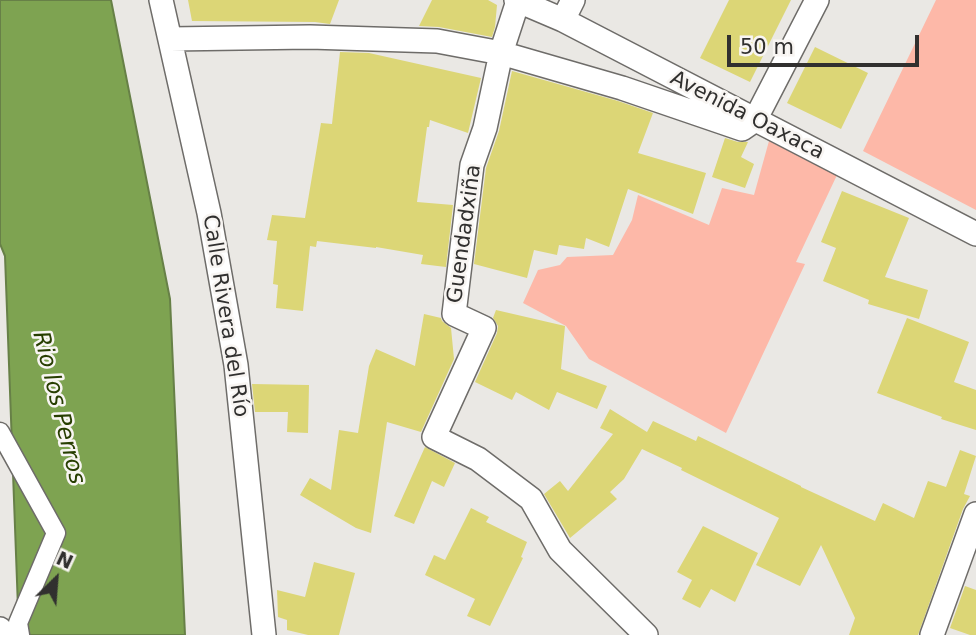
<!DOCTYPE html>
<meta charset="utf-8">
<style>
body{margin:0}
#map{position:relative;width:976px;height:635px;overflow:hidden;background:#eae8e4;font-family:"DejaVu Sans",sans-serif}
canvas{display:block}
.north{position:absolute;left:21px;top:544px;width:70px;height:70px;-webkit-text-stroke:5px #f8f5f2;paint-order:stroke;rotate:25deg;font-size:19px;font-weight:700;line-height:28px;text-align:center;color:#31302f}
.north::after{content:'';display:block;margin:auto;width:24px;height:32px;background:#31302f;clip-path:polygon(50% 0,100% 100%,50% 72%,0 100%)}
.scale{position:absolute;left:727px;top:35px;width:192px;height:32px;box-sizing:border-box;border:4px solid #31302f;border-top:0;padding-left:9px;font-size:21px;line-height:24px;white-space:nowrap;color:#31302f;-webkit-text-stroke:5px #f8f5f2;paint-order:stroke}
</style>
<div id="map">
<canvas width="976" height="635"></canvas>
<div class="north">N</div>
<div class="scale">50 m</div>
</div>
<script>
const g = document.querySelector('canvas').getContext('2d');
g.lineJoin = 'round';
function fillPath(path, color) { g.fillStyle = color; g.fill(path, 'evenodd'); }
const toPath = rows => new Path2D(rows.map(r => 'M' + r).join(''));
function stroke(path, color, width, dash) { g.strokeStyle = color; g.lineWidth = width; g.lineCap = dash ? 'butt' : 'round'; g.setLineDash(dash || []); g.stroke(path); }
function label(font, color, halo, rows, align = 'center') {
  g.font = font + ' "DejaVu Sans",sans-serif'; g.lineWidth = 5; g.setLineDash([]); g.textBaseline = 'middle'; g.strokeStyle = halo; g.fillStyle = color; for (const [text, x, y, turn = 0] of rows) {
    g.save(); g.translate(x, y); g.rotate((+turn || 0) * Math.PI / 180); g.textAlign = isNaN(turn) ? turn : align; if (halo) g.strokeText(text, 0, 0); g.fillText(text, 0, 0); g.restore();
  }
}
fillPath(toPath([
 [936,0,976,0,976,210,863,151],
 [769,141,837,175,796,262,805,264,726,433,589,359,566,326,523,303,538,270,560,265,567,257,613,255,632,220,638,195,709,225,722,188,754,195]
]), '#fdb8a8');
const water = toPath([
 [0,0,111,0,170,299,185,635,19,635,5,256,0,244,0,0]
]);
fillPath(water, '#7ea351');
stroke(water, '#678047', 2);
fillPath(toPath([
 [188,0,339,0,330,24,315,22,192,21],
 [432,0,488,0,497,5,495,27,492,37,439,27,419,26],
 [729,0,791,0,750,82,700,58],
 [815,47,868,73,841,129,787,103],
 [340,52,369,53,481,78,468,133,430,120,429,127,427,127,417,202,453,205,446,267,421,264,423,255,376,247,376,248,317,241,316,247,310,246,303,311,276,308,278,285,273,284,277,241,267,240,272,215,305,218,321,123,332,124],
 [512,71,618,101,653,113,638,153,706,173,693,214,628,189,609,247,586,238,584,249,559,245,557,255,534,250,527,278,474,264,486,168,499,131],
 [725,138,738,142,748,142,741,157,754,164,745,188,712,177],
 [842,191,909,218,885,277,928,290,919,319,868,304,869,300,823,281,836,248,821,242],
 [496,310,565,326,561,369,607,386,597,409,557,392,549,410,516,392,512,400,475,382,497,333,498,326,493,318],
 [424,314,441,318,442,321,451,328,454,359,421,432,387,422,371,533,356,528,300,495,310,478,331,490,339,430,358,433,369,366,376,349,415,366],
 [907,318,969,342,954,382,976,390,976,430,941,419,942,417,877,393],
 [252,384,309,385,308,433,287,432,288,412,255,412],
 [610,409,647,432,653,421,696,441,698,436,801,486,801,487,875,521,883,503,914,518,928,481,946,487,960,450,976,456,964,494,970,496,963,509,918,635,849,635,855,618,821,545,800,586,756,565,779,518,681,470,682,468,642,449,624,479,610,492,617,499,570,538,544,494,560,481,568,491,613,434,600,428],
 [425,447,455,463,444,487,432,481,414,524,394,516],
 [471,508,489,517,486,522,527,542,521,557,523,558,490,626,467,616,475,599,425,575,434,555,445,560],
 [703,526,758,553,735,602,711,589,700,608,682,599,692,580,677,572],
 [314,562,355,573,339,635,308,635,287,630,287,620,278,617,277,590,305,597],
 [965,586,976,590,976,635,970,635,950,628]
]), '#dcd676');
const pedestrian = toPath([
 [0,432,56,533,18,623,20,635]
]);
const minor = toPath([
 [161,0,209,213,236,365,264,635],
 [516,0,563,20,976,234],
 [518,1,501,53,485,128,472,165,454,314,484,328,434,437,478,459,531,499,560,550,646,635],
 [563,20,573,0],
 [170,39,310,37,437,41,501,53,622,88,742,129,755,120,817,0],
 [0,629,1,635],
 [932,635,976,514]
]);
stroke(pedestrian, '#6e6c69', 21);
stroke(minor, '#6e6c69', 26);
stroke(pedestrian, '#fff', 18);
stroke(minor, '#fff', 23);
label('21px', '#31302f', '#f8f5f2', [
 ["Avenida Oaxaca",747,116,27],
 ["Guendadxiña",465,234,-82],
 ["Calle Rivera del Río",225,316,81]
]);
label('italic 23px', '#273e00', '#f8f5f2', [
 ["Rio los Perros",58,408,76]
]);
</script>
